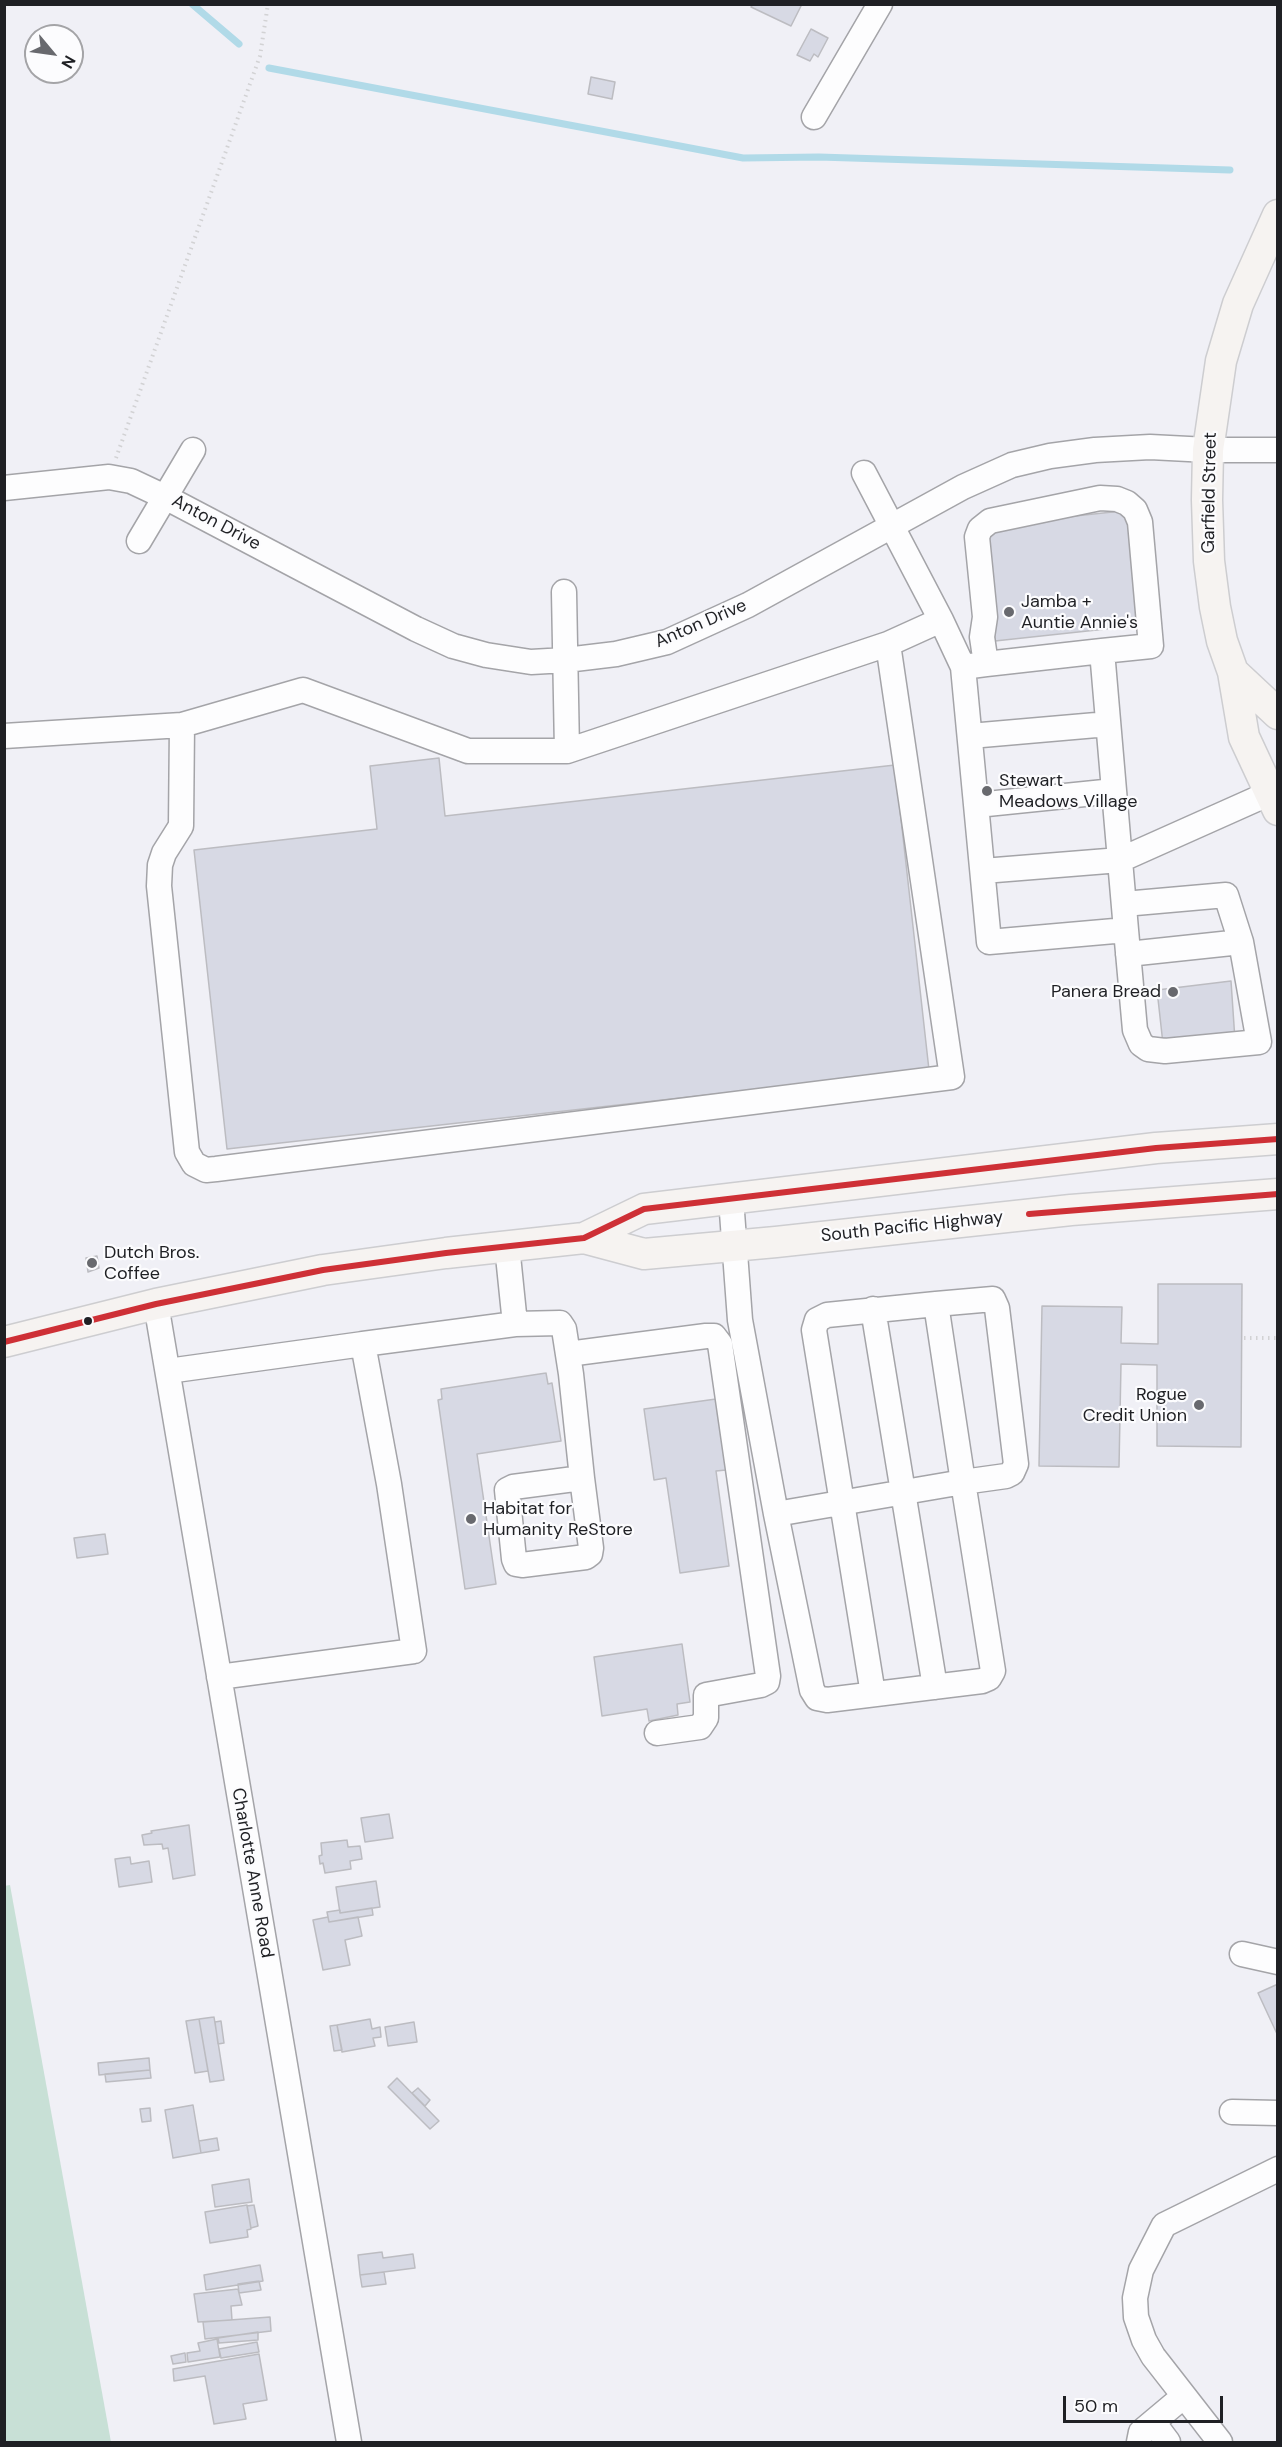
<!DOCTYPE html>
<style>
body{margin:0}
#map{position:relative;width:1282px;height:2447px;overflow:hidden;background:#f0f0f6;font-family:"DM Sans",sans-serif}
canvas{display:block}
.frame{position:absolute;inset:0;border:6px solid #1f2024;pointer-events:none}
.north{position:absolute;left:24px;top:24px;width:60px;height:60px;box-sizing:border-box;background:#fcfcfe;border:2px solid #a4a4a7;border-radius:50%;rotate:119deg;font-size:16px;font-weight:700;line-height:24px;text-align:center;color:#1f2024}
.north::after{content:'';display:block;margin:auto;width:21px;height:27px;background:#68696e;clip-path:polygon(50% 0,100% 100%,50% 72%,0 100%)}
.scale{position:absolute;left:1063px;top:2396px;width:160px;height:27px;box-sizing:border-box;border:3px solid #1f2024;border-top:0;padding-left:8px;font-size:18px;line-height:21px;white-space:nowrap;color:#1f2024;-webkit-text-stroke:4px #fcfcfe;paint-order:stroke}
</style>
<div id="map">
<canvas width="1282" height="2447"></canvas>
<div class="frame"></div>
<div class="north">N</div>
<div class="scale">50 m</div>
</div>
<script>
const g = document.querySelector('canvas').getContext('2d');
g.lineJoin = 'round';
function fillPath(path, color) { g.fillStyle = color; g.fill(path, 'evenodd'); }
const toPath = rows => new Path2D(rows.map(r => 'M' + r).join(''));
function stroke(path, color, width, dash) { g.strokeStyle = color; g.lineWidth = width; g.lineCap = dash ? 'butt' : 'round'; g.setLineDash(dash || []); g.stroke(path); }
function label(font, color, halo, rows, align = 'center') {
  g.font = font + ' "DM Sans",sans-serif'; g.lineWidth = 4.5; g.setLineDash([]); g.textBaseline = 'middle'; g.strokeStyle = halo; g.fillStyle = color; for (const [text, x, y, turn = 0] of rows) {
    g.save(); g.translate(x, y); g.rotate((+turn || 0) * Math.PI / 180); g.textAlign = isNaN(turn) ? turn : align; if (halo) g.strokeText(text, 0, 0); g.fillText(text, 0, 0); g.restore();
  }
}
fillPath(toPath([
 [10,1885,111,2442,5,2442,4,1886]
]), '#c8e0d6');
stroke(toPath([
 [192,4,239,44],
 [269,68,743,158,819,157,1230,170]
]), '#b1dae8', 7);
const building = toPath([
 [753,4,802,4,791,26,751,7,753,4],
 [811,29,828,38,818,57,814,54,810,61,797,55,811,29],
 [591,77,615,82,612,99,588,94,591,77],
 [1131,510,1143,625,995,641,982,526,1131,510],
 [439,758,445,816,895,765,929,1070,227,1149,194,850,377,829,370,766,439,758],
 [1231,981,1235,1040,1163,1044,1157,990,1231,981],
 [97,1256,99,1268,88,1272,86,1258,97,1256],
 [1158,1284,1242,1284,1241,1447,1157,1446,1157,1365,1121,1364,1119,1467,1039,1466,1042,1306,1122,1307,1121,1343,1158,1344,1158,1284],
 [546,1373,548,1384,552,1383,561,1441,477,1454,496,1584,465,1589,438,1400,442,1399,441,1389,546,1373],
 [716,1399,726,1470,716,1471,729,1566,680,1573,666,1478,654,1480,644,1409,716,1399],
 [105,1534,108,1554,77,1558,74,1538,105,1534],
 [682,1644,690,1702,677,1704,678,1715,649,1721,647,1709,602,1716,594,1657,682,1644],
 [389,1814,393,1838,365,1842,361,1818,389,1814],
 [189,1825,195,1875,173,1879,168,1848,163,1849,162,1844,144,1845,142,1835,152,1833,151,1831,189,1825],
 [347,1840,348,1847,360,1846,362,1859,350,1861,351,1869,325,1873,323,1863,320,1864,319,1856,322,1855,321,1843,347,1840],
 [130,1857,131,1864,149,1861,152,1882,119,1887,115,1859,130,1857],
 [376,1881,380,1907,340,1913,336,1887,376,1881],
 [372,1908,373,1915,329,1922,327,1912,340,1910,340,1913,372,1908],
 [328,1917,329,1922,358,1917,362,1936,345,1940,350,1965,323,1970,313,1920,328,1917],
 [1278,1984,1278,2036,1258,1993,1278,1984],
 [214,2017,224,2080,210,2082,199,2019,214,2017],
 [199,2019,208,2071,195,2073,186,2021,199,2019],
 [370,2019,372,2029,380,2027,381,2037,373,2038,375,2046,342,2052,337,2025,370,2019],
 [221,2021,224,2043,218,2044,215,2022,221,2021],
 [414,2022,417,2042,388,2046,385,2027,414,2022],
 [337,2025,342,2050,334,2051,330,2026,337,2025],
 [149,2058,150,2070,99,2075,98,2063,149,2058],
 [150,2070,151,2078,106,2082,105,2074,150,2070],
 [397,2078,439,2121,430,2129,388,2087,397,2078],
 [418,2088,430,2100,425,2106,412,2093,418,2088],
 [193,2105,201,2153,173,2158,165,2110,193,2105],
 [150,2108,151,2121,142,2122,140,2109,150,2108],
 [217,2138,219,2150,201,2153,199,2141,217,2138],
 [249,2179,252,2202,215,2207,212,2185,249,2179],
 [247,2205,251,2229,247,2230,248,2237,210,2243,205,2212,247,2205],
 [254,2205,258,2226,251,2228,247,2206,254,2205],
 [382,2252,383,2258,413,2254,415,2268,360,2275,358,2255,382,2252],
 [260,2265,263,2281,206,2290,204,2275,260,2265],
 [384,2272,386,2284,362,2287,360,2275,384,2272],
 [259,2281,261,2290,239,2293,238,2284,259,2281],
 [238,2289,242,2305,231,2306,232,2320,198,2322,194,2294,238,2289],
 [270,2317,271,2331,205,2339,203,2322,270,2317],
 [258,2332,258,2340,219,2343,218,2338,258,2332],
 [217,2339,220,2357,188,2362,187,2353,200,2351,198,2343,217,2339],
 [257,2342,259,2352,221,2358,219,2349,257,2342],
 [185,2353,186,2362,173,2364,171,2356,185,2353],
 [259,2354,267,2400,243,2404,246,2419,214,2424,205,2376,174,2381,173,2369,259,2354]
]);
fillPath(building, '#d7d9e4');
stroke(building, '#bcbcc1', 1.5);
const minor = toPath([
 [814,117,880,4],
 [864,473,941,620,963,667,989,942,1126,930],
 [4,488,109,477,131,481,165,497,416,629,453,646,486,655,531,662,566,660,616,654,667,642,748,605,963,487,1012,465,1050,456,1095,450,1150,447,1208,450,1278,450],
 [139,541,193,450],
 [888,644,941,620],
 [1102,651,1126,930,1135,1030,1141,1044,1148,1049,1165,1051,1259,1042,1241,942,1226,895,1124,904],
 [963,667,986,664,1102,651,1151,646,1140,522,1135,510,1127,503,1117,499,1100,498,990,521,980,529,977,537,985,617,982,637,986,664],
 [182,725,181,826,164,853,160,865,159,886,187,1152,194,1164,206,1170,216,1169,952,1077,888,644,567,751,564,592],
 [4,736,182,725,303,690,468,751,567,751],
 [970,736,1108,724],
 [977,805,1114,791],
 [983,871,1120,860,1270,793],
 [1128,954,1241,942],
 [731,1199,740,1320,776,1514,812,1690,817,1698,827,1700,982,1681,989,1678,993,1671,963,1482,936,1304,993,1299,997,1308,1016,1464,1012,1473,1006,1476,963,1482,776,1514],
 [507,1246,515,1324],
 [156,1304,349,2442],
 [873,1309,935,1687],
 [363,1344,515,1324,560,1323,564,1329,571,1374,582,1478,513,1487,507,1490,514,1559,516,1564,522,1565,586,1557,590,1554,591,1548,582,1478],
 [568,1354,706,1336,714,1336,720,1344,768,1676,767,1682,761,1685,706,1695,706,1718,700,1727,657,1733],
 [168,1371,363,1344,389,1484,414,1651,219,1677],
 [873,1694,814,1330,817,1320,827,1315,936,1304],
 [1242,1954,1278,1962],
 [1232,2112,1278,2113],
 [1153,2422,1168,2442],
 [1139,2442,1141,2432,1184,2396],
 [1220,2442,1153,2356,1144,2340,1136,2317,1135,2298,1141,2270,1164,2225,1278,2169]
]);
const major = toPath([
 [1278,215,1238,304,1221,361,1208,450,1207,500,1209,561,1215,607,1222,641,1233,672,1244,737,1278,810],
 [1233,672,1278,714],
 [584,1238,644,1254,776,1242,1071,1210,1278,1194],
 [4,1342,156,1304,323,1270,446,1253,584,1238,644,1209,1156,1148,1278,1139]
]);
stroke(minor, '#a4a4a8', 27);
stroke(major, '#cdcdd0', 33);
stroke(toPath([
 [116,458,260,56,268,4],
 [1244,1338,1278,1338]
]), '#d2d2d4', 4, [1.5, 4.5]);
stroke(minor, '#fdfdfe', 24);
stroke(major, '#f6f3f1', 30);
stroke(toPath([
 [1029,1214,1278,1194],
 [4,1342,156,1304,323,1270,446,1253,584,1238,644,1209,1156,1148,1278,1139]
]), '#ce3036', 6);
for (const [x, y, r, color] of [
 [1009,612,6,"#68696e"],
 [987,791,6,"#68696e"],
 [1173,992,6,"#68696e"],
 [92,1263,6,"#68696e"],
 [88,1321,5,"#1f2024"],
 [1199,1405,6,"#68696e"],
 [471,1519,6,"#68696e"]
]) { const dot = new Path2D(); dot.arc(x, y, r, 0, 2 * Math.PI); g.fillStyle = color; g.fill(dot); stroke(dot, '#fcfcfe', 2); }
label('18px', '#1f2024', '#fcfcfe', [
 ["Garfield Street",1210,493,-89],
 ["Anton Drive",216,523,28],
 ["Anton Drive",701,624,-23],
 ["South Pacific Highway",912,1227,-6],
 ["Charlotte Anne Road",252,1873,80]
]);
label('18px', '#1f2024', '#fcfcfe', [
 ["Jamba +",1021,602],
 ["Auntie Annie's",1021,623],
 ["Stewart",999,781],
 ["Meadows Village",999,802],
 ["Panera Bread",1161,992,"right"],
 ["Dutch Bros.",104,1253],
 ["Coffee",104,1274],
 ["Rogue",1187,1395,"right"],
 ["Credit Union",1187,1416,"right"],
 ["Habitat for",483,1509],
 ["Humanity ReStore",483,1530]
], 'left');
</script>
